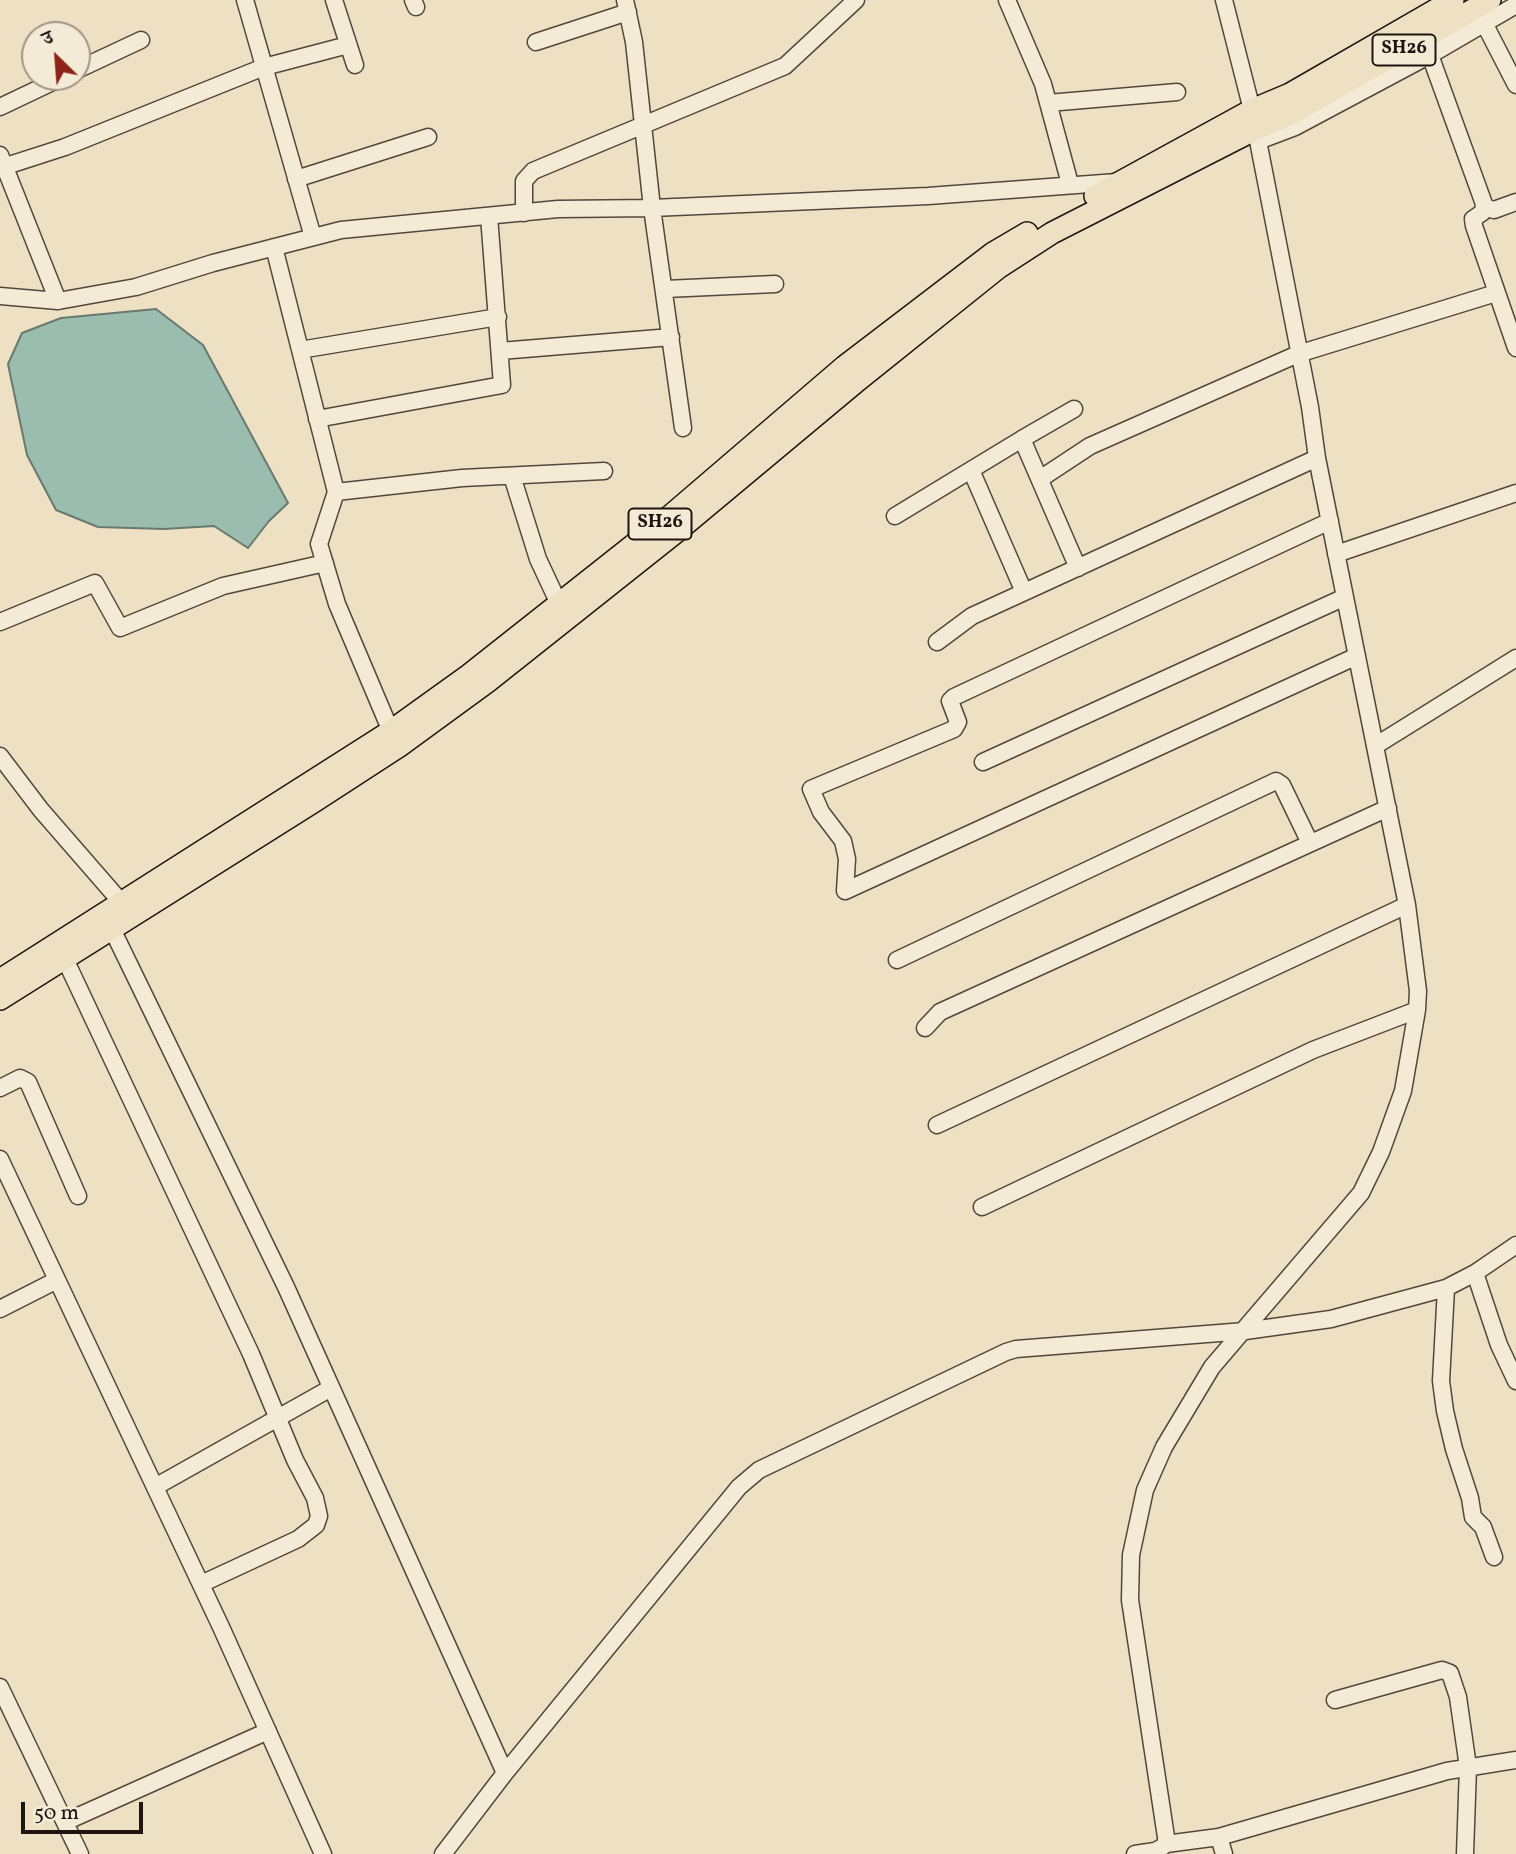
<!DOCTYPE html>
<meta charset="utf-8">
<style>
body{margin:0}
#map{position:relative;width:1516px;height:1854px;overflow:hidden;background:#eee0c2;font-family:Vollkorn,"Noto Serif Devanagari",serif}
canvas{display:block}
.north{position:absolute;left:21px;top:21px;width:70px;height:70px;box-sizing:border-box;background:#f4ebd7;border:2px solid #9f9587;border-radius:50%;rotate:335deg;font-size:19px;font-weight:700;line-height:28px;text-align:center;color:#1f1410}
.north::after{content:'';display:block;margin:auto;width:24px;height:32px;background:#8f2418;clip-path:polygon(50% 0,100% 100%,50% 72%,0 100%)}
.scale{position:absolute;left:21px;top:1802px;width:122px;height:32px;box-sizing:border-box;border:4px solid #1f1410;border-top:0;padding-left:9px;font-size:21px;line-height:24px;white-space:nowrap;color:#1f1410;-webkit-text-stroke:5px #f4ebd7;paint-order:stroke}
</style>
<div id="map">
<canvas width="1516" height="1854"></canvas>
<div class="north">उ</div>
<div class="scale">50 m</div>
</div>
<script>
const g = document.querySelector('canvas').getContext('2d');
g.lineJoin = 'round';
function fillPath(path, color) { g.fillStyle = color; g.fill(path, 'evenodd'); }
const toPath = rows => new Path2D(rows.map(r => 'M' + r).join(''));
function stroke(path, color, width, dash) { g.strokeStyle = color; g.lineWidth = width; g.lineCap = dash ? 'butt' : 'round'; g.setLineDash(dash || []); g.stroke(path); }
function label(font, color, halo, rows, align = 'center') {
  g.font = font + ' Vollkorn,serif'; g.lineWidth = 6; g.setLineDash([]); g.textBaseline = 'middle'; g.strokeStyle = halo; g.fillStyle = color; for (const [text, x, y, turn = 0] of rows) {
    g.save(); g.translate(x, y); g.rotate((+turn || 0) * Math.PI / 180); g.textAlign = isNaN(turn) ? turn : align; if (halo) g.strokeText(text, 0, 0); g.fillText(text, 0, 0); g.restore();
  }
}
const water = toPath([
 [156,309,203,345,288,503,269,521,248,548,214,526,164,529,98,527,56,510,27,455,8,364,22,333,61,318,156,309]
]);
fillPath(water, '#9abdaf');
stroke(water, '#69796f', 2);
const minor = toPath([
 [245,0,313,237],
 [334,0,355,65],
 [413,0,416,7],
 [625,0,634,42,652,208,683,428],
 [1007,0,1043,84,1070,184],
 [1484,23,1516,85],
 [536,42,628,12],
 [1430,55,1484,204,1483,212,1473,219,1474,226,1516,348],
 [77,70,141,40],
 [1048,103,1177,92],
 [0,107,63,77],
 [1258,141,1295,127,1430,55,1516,5],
 [0,155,58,301],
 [0,168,65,147,264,67,348,45],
 [296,179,428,137],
 [1484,207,1494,210,1516,202],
 [524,213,524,181,533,171,785,66,856,0],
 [274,247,336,492,319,544,337,604,395,741],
 [665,289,775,284],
 [0,296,58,301,136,287,213,263,341,230,558,209,652,208,928,196,1117,182],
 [300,350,498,317],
 [500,351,671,337],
 [317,419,502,385,489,216],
 [1022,439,1074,409],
 [971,470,1024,592],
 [512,476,538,559,559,604],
 [1040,479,1090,446,1298,354,1496,293],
 [336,492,462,478,604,471],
 [895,516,1022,439,1078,568],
 [1330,521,954,697,950,701,958,722,954,729,811,789,821,812,843,841,847,859,845,891,1357,656],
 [1336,554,1516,493],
 [0,622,95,583,120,628,223,586,325,563],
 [937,642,972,616,1317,458],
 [1375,746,1516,658],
 [0,756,41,810,121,902],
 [983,762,1345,597],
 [112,929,286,1287,505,1773],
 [65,959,251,1354,295,1460,315,1498,319,1516,316,1525,298,1539,201,1584],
 [897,960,1276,781,1282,785,1310,843],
 [925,1028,940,1012,1388,808],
 [0,1088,20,1078,28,1082,78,1196],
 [937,1125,1407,905],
 [0,1159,221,1627,323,1854],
 [982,1207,1313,1050,1417,1010],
 [1475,1273,1499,1345,1516,1381],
 [1446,1288,1441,1381,1445,1411,1454,1449,1470,1498,1473,1517,1483,1527,1494,1557],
 [0,1309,57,1280],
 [155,1487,331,1388],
 [0,1687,80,1854],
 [1335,1700,1442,1670,1450,1673,1458,1697,1468,1767,1465,1854],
 [65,1822,268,1731],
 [1219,1837,1224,1854],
 [1166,1844,1219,1837,1447,1771,1516,1760],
 [443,1854,505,1773,739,1487,759,1470,1006,1352,1016,1349,1245,1331,1331,1319,1446,1288,1475,1273,1516,1245],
 [1135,1854,1155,1851,1161,1848,1166,1844,1166,1837,1130,1600,1131,1555,1145,1490,1164,1447,1212,1367,1361,1193,1381,1152,1403,1091,1417,1010,1418,991,1407,905,1317,458,1310,407,1252,110,1224,0]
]);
const major = toPath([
 [1095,196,1252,110,1290,94,1453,0],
 [0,980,391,731,469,675,669,517,845,366,993,253,1027,233],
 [0,999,313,802,398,747,487,682,676,532,857,381,998,268,1052,233,1256,129,1293,113,1490,0]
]);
stroke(minor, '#53473c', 19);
stroke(major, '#1f1410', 24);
stroke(minor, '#f4ebd7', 16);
stroke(major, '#eee0c2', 21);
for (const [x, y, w] of [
 [1404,50,63],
 [660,524,63]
]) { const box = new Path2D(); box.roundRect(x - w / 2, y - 15.5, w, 31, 5); g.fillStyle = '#f4ebd7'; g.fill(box); stroke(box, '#1f1410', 2); }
label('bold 19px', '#1f1410', null, [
 ["SH26",1404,50],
 ["SH26",660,524]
]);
</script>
